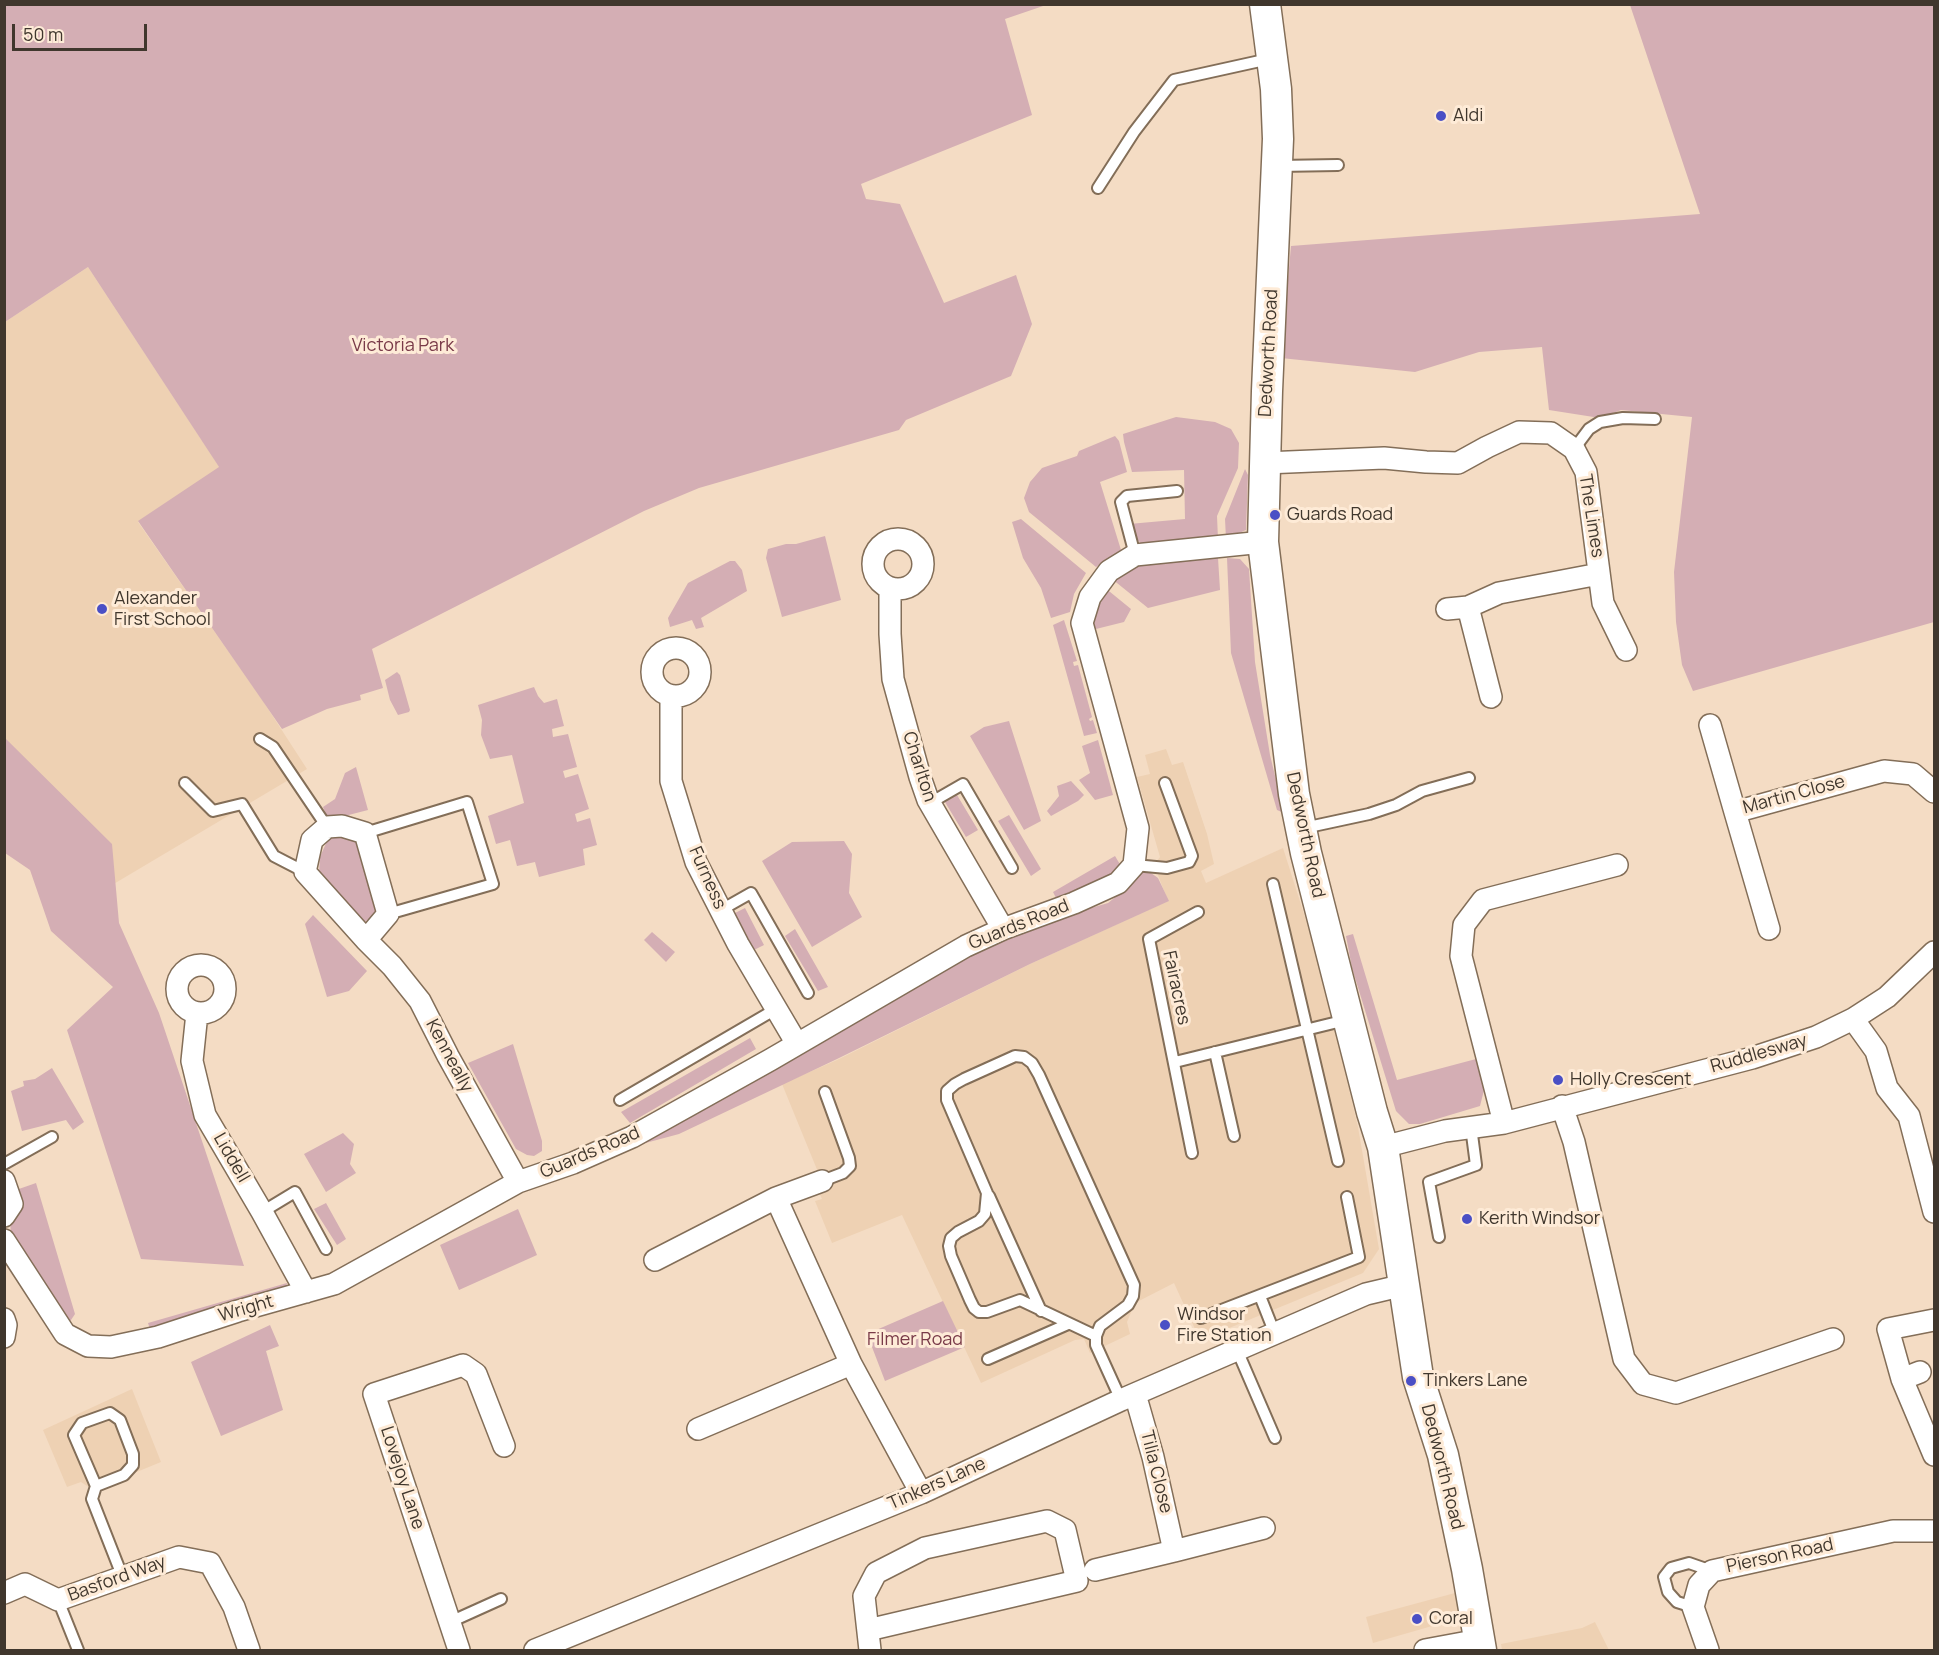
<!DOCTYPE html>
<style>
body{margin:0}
#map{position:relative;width:1939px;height:1655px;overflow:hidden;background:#f4dcc4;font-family:Manrope,sans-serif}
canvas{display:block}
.frame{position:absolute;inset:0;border:6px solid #40372d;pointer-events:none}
.scale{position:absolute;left:12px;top:24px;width:135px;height:27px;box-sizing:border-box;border:3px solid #40372d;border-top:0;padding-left:8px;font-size:18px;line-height:21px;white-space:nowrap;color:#40372d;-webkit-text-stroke:4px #feebd7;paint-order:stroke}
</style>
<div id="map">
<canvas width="1939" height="1655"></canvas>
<div class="frame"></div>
<div class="scale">50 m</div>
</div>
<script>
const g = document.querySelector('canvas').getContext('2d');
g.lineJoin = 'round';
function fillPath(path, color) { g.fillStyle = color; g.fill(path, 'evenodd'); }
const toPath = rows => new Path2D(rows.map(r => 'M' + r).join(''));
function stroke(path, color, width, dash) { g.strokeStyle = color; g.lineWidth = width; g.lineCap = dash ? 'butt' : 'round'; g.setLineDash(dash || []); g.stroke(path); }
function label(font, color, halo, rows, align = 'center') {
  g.font = font + ' Manrope,sans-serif'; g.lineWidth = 6; g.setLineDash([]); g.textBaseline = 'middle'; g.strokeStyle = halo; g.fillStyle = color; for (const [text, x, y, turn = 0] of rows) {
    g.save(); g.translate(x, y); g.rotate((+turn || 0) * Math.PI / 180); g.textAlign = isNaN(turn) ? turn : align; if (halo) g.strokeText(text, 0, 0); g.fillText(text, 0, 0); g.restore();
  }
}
fillPath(toPath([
 [88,267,220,468,138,522,261,698,307,769,112,885,5,762,5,322],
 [1166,749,1172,765,1183,762,1207,834,1214,864,1201,871,1206,883,1283,848,1317,955,1358,1127,1379,1249,1363,1273,1200,1340,1174,1283,1135,1303,1127,1322,1130,1334,1090,1353,1084,1339,1075,1340,981,1383,902,1215,832,1243,815,1201,822,1199,811,1175,818,1172,782,1084,837,1060,1030,964,1168,901,1154,865,1160,857,1137,777,1150,774,1145,755],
 [132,1389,161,1462,93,1490,81,1482,67,1487,43,1430],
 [1455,1593,1460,1618,1373,1643,1366,1617],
 [1595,1622,1609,1650,1502,1650,1501,1644,1582,1628]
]), '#eed1b3');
fillPath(toPath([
 [4,5,1046,5,1005,19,1032,115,861,184,866,199,900,204,944,303,1016,275,1032,324,1011,376,906,420,899,430,699,488,644,511,372,649,383,688,360,695,361,700,327,709,282,729,138,521,219,467,88,267,5,322],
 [1630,5,1934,5,1934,622,1693,691,1682,665,1676,622,1674,572,1692,417,1621,410,1600,418,1549,410,1542,347,1479,352,1415,372,1281,358,1291,246,1700,214],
 [1176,417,1215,422,1231,429,1239,443,1238,468,1217,516,1218,539,1142,544,1134,537,1129,524,1185,519,1184,470,1132,472,1124,442,1123,434],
 [1115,436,1119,441,1127,472,1100,482,1121,550,1096,567,1029,512,1024,498,1030,482,1042,468,1077,456,1079,451],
 [1245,469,1248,475,1246,530,1226,539,1225,519],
 [1021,519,1086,573,1074,594,1070,612,1051,618,1041,588,1023,558,1012,522],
 [825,536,841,600,782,617,766,558,768,549,786,544,796,544],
 [1218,558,1220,590,1148,608,1112,579,1145,560],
 [1227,558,1240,559,1249,569,1255,662,1270,755,1284,813,1277,810,1231,653],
 [730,561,735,561,742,570,747,591,701,618,704,627,696,629,692,620,670,627,668,618,688,583],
 [1104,587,1131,609,1124,622,1092,630,1092,622],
 [1064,620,1077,661,1073,662,1074,666,1078,665,1092,717,1089,719,1090,721,1093,720,1097,733,1084,736,1053,625],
 [397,672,400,675,410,710,409,712,398,715,390,700,385,680],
 [534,687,538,696,544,703,557,699,564,726,552,729,553,737,568,734,577,767,563,771,565,778,578,774,589,809,575,814,577,822,590,818,597,845,583,849,585,865,539,877,535,862,517,866,510,840,496,844,488,816,524,803,512,755,490,759,481,735,482,720,478,705],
 [1009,721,1041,821,1024,830,970,736,984,727],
 [5,738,112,844,119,923,159,1013,244,1266,141,1259,67,1030,113,987,51,931,30,870,5,853],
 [1098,740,1113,795,1095,800,1079,780,1090,773,1082,746],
 [356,767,368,810,337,818,328,819,323,807,335,799,345,773],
 [1071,781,1084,795,1078,801,1051,816,1047,811,1059,796,1057,786],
 [957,795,978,830,966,837,945,802],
 [1009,815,1041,869,1031,876,998,821],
 [342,837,357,842,377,907,376,914,363,923,319,873,320,857,327,841,330,838],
 [844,841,852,854,849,893,862,917,812,947,762,861,792,842],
 [1115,856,1121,866,1106,885,1057,900,1053,892],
 [1143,872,1151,873,1158,878,1169,901,1030,964,837,1059,679,1134,638,1145,1013,931,1108,903,1123,891,1136,876],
 [745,908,764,945,752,951,733,914],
 [313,915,367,971,349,991,327,997,305,924],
 [795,929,828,987,818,991,785,936],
 [652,932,675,952,666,962,644,940],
 [1353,934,1397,1080,1476,1059,1484,1090,1480,1106,1420,1124,1409,1124,1396,1111,1352,968,1346,936],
 [750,1038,756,1049,630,1123,621,1112],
 [513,1044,542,1141,542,1151,534,1156,527,1155,516,1149,468,1063],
 [52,1068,84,1122,73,1130,66,1120,22,1131,11,1091,24,1086,23,1081,35,1079],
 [343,1133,354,1144,350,1164,356,1173,326,1192,304,1154],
 [36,1183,75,1314,67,1326,11,1234,10,1222,16,1190],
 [326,1203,346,1239,337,1245,314,1209],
 [518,1209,537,1255,459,1290,440,1245],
 [287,1283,286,1288,151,1332,148,1323],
 [943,1301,965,1347,885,1381,867,1334],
 [270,1325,279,1346,266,1351,283,1410,221,1436,191,1362]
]), '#d4aeb4');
const lane = toPath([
 [1278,166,1338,165],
 [1098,188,1134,132,1174,80,1269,59],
 [1574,449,1589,429,1600,422,1623,418,1655,419],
 [1135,555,1121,502,1127,496,1177,491],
 [260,739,273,747,327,827],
 [185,783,213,811,242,804,274,856,305,872],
 [930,803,963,784,1012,868],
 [1304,828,1369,814,1396,805,1422,791,1469,778],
 [365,833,467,802,493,884,388,914],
 [1134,865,1167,868,1189,862,1192,856,1165,783],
 [1273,884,1338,1161],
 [721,910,751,893,808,993],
 [1215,1052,1234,1136],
 [1175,1062,1346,1020],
 [620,1100,776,1009],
 [1192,1153,1149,939,1198,912],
 [4,1164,52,1137],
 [822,1181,843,1173,850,1166,849,1158,825,1092],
 [989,1196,1041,1311],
 [262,1212,295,1192,326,1249],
 [1439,1237,1429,1182,1476,1165,1471,1127],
 [1260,1296,1275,1334],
 [1201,1318,1359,1257,1347,1197],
 [1096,1336,1020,1300,987,1312,979,1312,974,1308,970,1300,951,1256,949,1246,951,1238,958,1232,979,1221,985,1214,987,1193,947,1100,947,1091,955,1084,964,1079,1015,1056,1024,1057,1032,1063,1039,1075,1134,1285,1133,1296,1128,1305,1100,1326,1096,1336,1096,1345,1121,1400],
 [1237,1350,1275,1438],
 [988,1359,1068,1324],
 [96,1486,74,1435,82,1423,110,1413,120,1420,133,1454,133,1465,124,1475,96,1486,92,1499,123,1578],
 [58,1600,78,1650],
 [1693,1607,1677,1602,1668,1592,1664,1577,1671,1568,1689,1563,1712,1571],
 [450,1622,501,1599]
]);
const street = toPath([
 [1265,463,1384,458,1426,462,1458,463,1487,447,1519,432,1551,433,1574,449,1586,472,1603,603,1626,650],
 '873 564a25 25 0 1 1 50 0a25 25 0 1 1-50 0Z',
 [890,588,890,634,893,679,920,777,928,800,1003,929],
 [1468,607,1491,697],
 [1447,609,1468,607,1499,593,1599,574],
 '652 672a24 24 0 1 1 48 0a24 24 0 1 1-48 0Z',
 [671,696,671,781,696,862,738,944,797,1044],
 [1710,725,1735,812,1884,771,1913,774,1934,792],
 [1735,812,1769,929],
 [366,940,388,914,365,833,342,826,327,827,312,840,305,872,366,940,392,966,420,1001,448,1056,518,1182],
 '177 989a24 24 0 1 1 48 0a24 24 0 1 1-48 0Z',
 [197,1013,192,1061,205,1115,262,1212,306,1292],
 [1853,1019,1876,1051,1887,1088,1909,1116,1934,1212],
 [1562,1106,1574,1142,1624,1359,1643,1384,1676,1393,1833,1339],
 [1504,1123,1461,956,1464,925,1483,900,1617,865],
 [1383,1147,1445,1131,1504,1123,1752,1058,1816,1037,1853,1019,1887,997,1934,952],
 [4,1181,12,1204,4,1216],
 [776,1198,851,1364,921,1493],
 [4,1240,65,1334,88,1346,111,1347,158,1337,238,1311,334,1284,518,1182,573,1163,632,1137,770,1060,966,946,1003,929,1074,903,1118,883,1134,865,1138,828,1082,623,1090,597,1109,571,1135,555,1263,542],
 [655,1260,776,1198,822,1181],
 [4,1319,6,1325,4,1337],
 [1934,1320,1888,1329,1902,1379,1934,1455],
 [1902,1379,1920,1372],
 [698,1429,851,1364],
 [1174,1551,1264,1528],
 [1095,1570,1174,1551,1153,1457,1135,1394],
 [4,1593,25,1584,58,1600,179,1557,210,1563,234,1607,249,1650],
 [868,1630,1077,1581,1065,1530,1047,1521,925,1548,876,1573,864,1596,870,1650],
 [459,1650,374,1394,463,1365,476,1374,504,1446],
 [535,1650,921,1493,1121,1400,1366,1294,1404,1285],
 [1425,1650,1479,1640],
 [1708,1650,1693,1607,1699,1585,1712,1571,1893,1531,1934,1531]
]);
const secondary = toPath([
 [1265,4,1276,89,1278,139,1267,391,1263,542,1294,794,1306,853,1372,1112,1383,1147,1418,1377,1443,1455,1467,1569,1481,1650]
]);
stroke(lane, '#836e58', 14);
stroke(street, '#836e58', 24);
stroke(secondary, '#836e58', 33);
stroke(lane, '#fff', 10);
stroke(street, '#fff', 21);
stroke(secondary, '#fff', 30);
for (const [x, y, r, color] of [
 [1441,116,6,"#4a4fc5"],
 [1275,515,6,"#4a4fc5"],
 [102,609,6,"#4a4fc5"],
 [1558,1080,6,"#4a4fc5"],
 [1467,1219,6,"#4a4fc5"],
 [1165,1325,6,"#4a4fc5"],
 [1411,1381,6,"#4a4fc5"],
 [1417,1619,6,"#4a4fc5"]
]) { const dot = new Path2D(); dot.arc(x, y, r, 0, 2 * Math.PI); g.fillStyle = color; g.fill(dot); stroke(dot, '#feebd7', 2); }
label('18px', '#40372d', '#feebd7', [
 ["Aldi",1453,116],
 ["Guards Road",1287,515],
 ["Alexander",114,599],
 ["First School",114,620],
 ["Holly Crescent",1570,1080],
 ["Kerith Windsor",1479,1219],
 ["Windsor",1177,1315],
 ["Fire Station",1177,1336],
 ["Tinkers Lane",1423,1381],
 ["Coral",1429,1619]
], 'left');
label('18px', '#793a48', '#feebd7', [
 ["Victoria Park",403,346],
 ["Filmer Road",915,1340]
]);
label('18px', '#40372d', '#feebd7', [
 ["Dedworth Road",1269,353,-87],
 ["The Limes",1591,516,81],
 ["Charlton",919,767,72],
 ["Martin Close",1794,795,-15],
 ["Dedworth Road",1305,835,78],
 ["Furness",707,878,66],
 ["Guards Road",1019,925,-22],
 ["Fairacres",1176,988,78],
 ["Ruddlesway",1759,1054,-16],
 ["Kenneally",449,1056,62],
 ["Guards Road",590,1153,-23],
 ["Liddell",231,1158,60],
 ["Wright",246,1309,-16],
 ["Dedworth Road",1442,1467,76],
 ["Tilia Close",1156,1472,76],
 ["Lovejoy Lane",402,1478,72],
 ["Tinkers Lane",937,1484,-24],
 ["Pierson Road",1780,1556,-12],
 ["Basford Way",117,1579,-20]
]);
</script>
